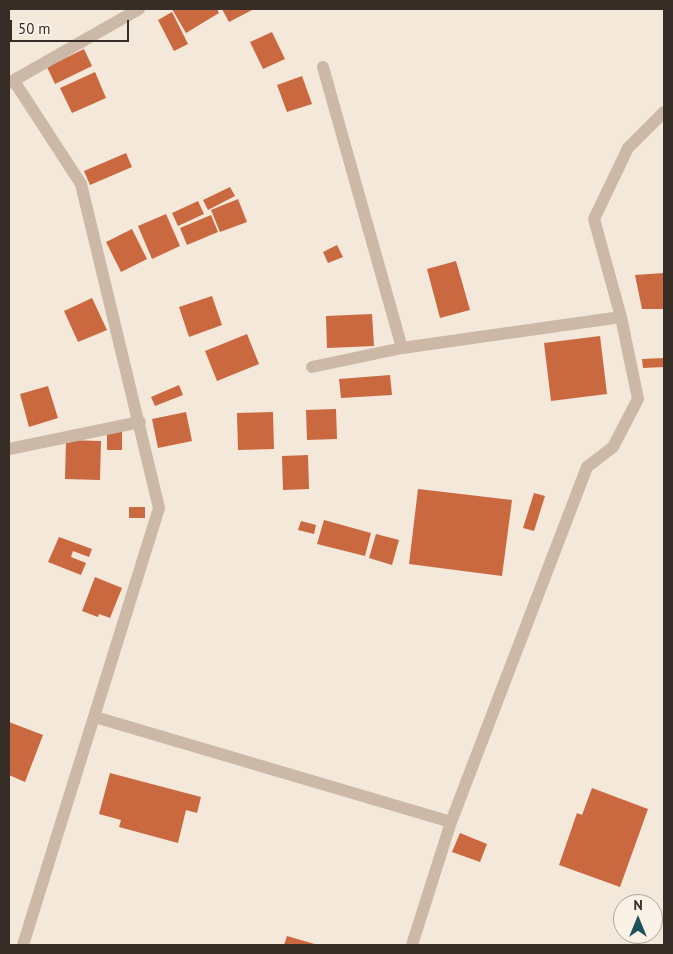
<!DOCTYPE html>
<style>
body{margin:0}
#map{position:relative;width:673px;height:954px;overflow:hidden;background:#f3e8da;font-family:"PT Sans",sans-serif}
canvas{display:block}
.frame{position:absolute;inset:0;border:10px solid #372d27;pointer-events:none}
.north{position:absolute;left:613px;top:894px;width:50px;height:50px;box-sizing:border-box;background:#faf2e7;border:1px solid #aca39a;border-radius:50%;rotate:0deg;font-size:14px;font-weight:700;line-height:20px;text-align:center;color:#372d27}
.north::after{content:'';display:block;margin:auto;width:18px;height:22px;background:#1b535a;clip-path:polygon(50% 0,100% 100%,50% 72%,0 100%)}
.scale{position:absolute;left:10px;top:20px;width:119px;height:22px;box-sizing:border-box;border:2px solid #372d27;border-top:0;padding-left:6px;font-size:15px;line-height:18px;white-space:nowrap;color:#372d27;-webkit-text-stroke:4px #faf2e7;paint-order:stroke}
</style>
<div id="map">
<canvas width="673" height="954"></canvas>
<div class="frame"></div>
<div class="north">N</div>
<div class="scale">50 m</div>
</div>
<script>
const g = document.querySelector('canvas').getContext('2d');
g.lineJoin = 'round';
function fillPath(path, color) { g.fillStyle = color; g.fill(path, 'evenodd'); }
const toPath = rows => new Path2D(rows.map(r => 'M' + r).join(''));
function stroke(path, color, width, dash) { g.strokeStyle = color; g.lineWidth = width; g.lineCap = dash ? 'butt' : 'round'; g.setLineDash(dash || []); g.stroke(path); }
fillPath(toPath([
 [172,9,217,9,219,13,186,33],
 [222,9,254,9,229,22],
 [172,12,188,44,174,51,158,20],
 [272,32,285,59,263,69,250,42],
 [84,49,92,66,55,84,47,67],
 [95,72,106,98,72,113,60,88],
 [302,76,312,104,287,112,277,85],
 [126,153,132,167,90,185,84,171],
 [230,187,235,196,208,210,203,200],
 [238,199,247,222,220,232,211,210],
 [198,201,204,214,178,226,172,213],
 [166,214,180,246,152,259,138,226],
 [211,215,218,232,187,245,180,228],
 [132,229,147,259,121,272,106,242],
 [337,245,343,257,328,263,323,252],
 [456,261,470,310,440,318,427,269],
 [664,273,664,309,642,309,635,275],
 [212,296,222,325,189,337,179,307],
 [92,298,107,330,78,342,64,311],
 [372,314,374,346,327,348,326,316],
 [247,334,259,364,217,381,205,351],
 [600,336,607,394,551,401,544,343],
 [664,358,664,367,643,368,642,359],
 [390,375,392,395,341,398,339,379],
 [179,385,183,395,155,406,151,397],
 [48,386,58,418,29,427,20,394],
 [336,409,337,439,307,440,306,410],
 [186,412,192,441,158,448,152,419],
 [273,412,274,449,238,450,237,413],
 [107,429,122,429,122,450,107,450],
 [66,440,101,441,100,480,65,479],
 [308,455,309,489,283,490,282,456],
 [418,489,512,500,502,576,409,564],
 [534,493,545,496,534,531,523,528],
 [129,507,145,507,145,518,129,518],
 [324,520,371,533,365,556,317,544],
 [301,521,316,525,314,534,298,530],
 [376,534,399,540,392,565,369,558],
 [59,537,92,549,89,557,73,551,71,557,86,563,81,575,48,562],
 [95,577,122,588,110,618,99,614,98,617,82,611],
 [9,722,43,735,25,782,9,775],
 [110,773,201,797,197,813,186,810,178,843,119,827,121,820,99,814],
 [592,788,648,809,620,887,559,865,577,813,582,815],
 [460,833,487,844,480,862,452,852],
 [287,936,318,945,284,945]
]), '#ca6840');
stroke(toPath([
 [323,67,402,348],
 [14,81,81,184,159,508,23,945],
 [9,83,139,9],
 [312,367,402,348,621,317],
 [9,449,140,422],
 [95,717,451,822],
 [412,945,451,822,587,467,613,447,638,399,621,317,594,219,628,148,664,112]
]), '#cbb8a6', 12);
</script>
